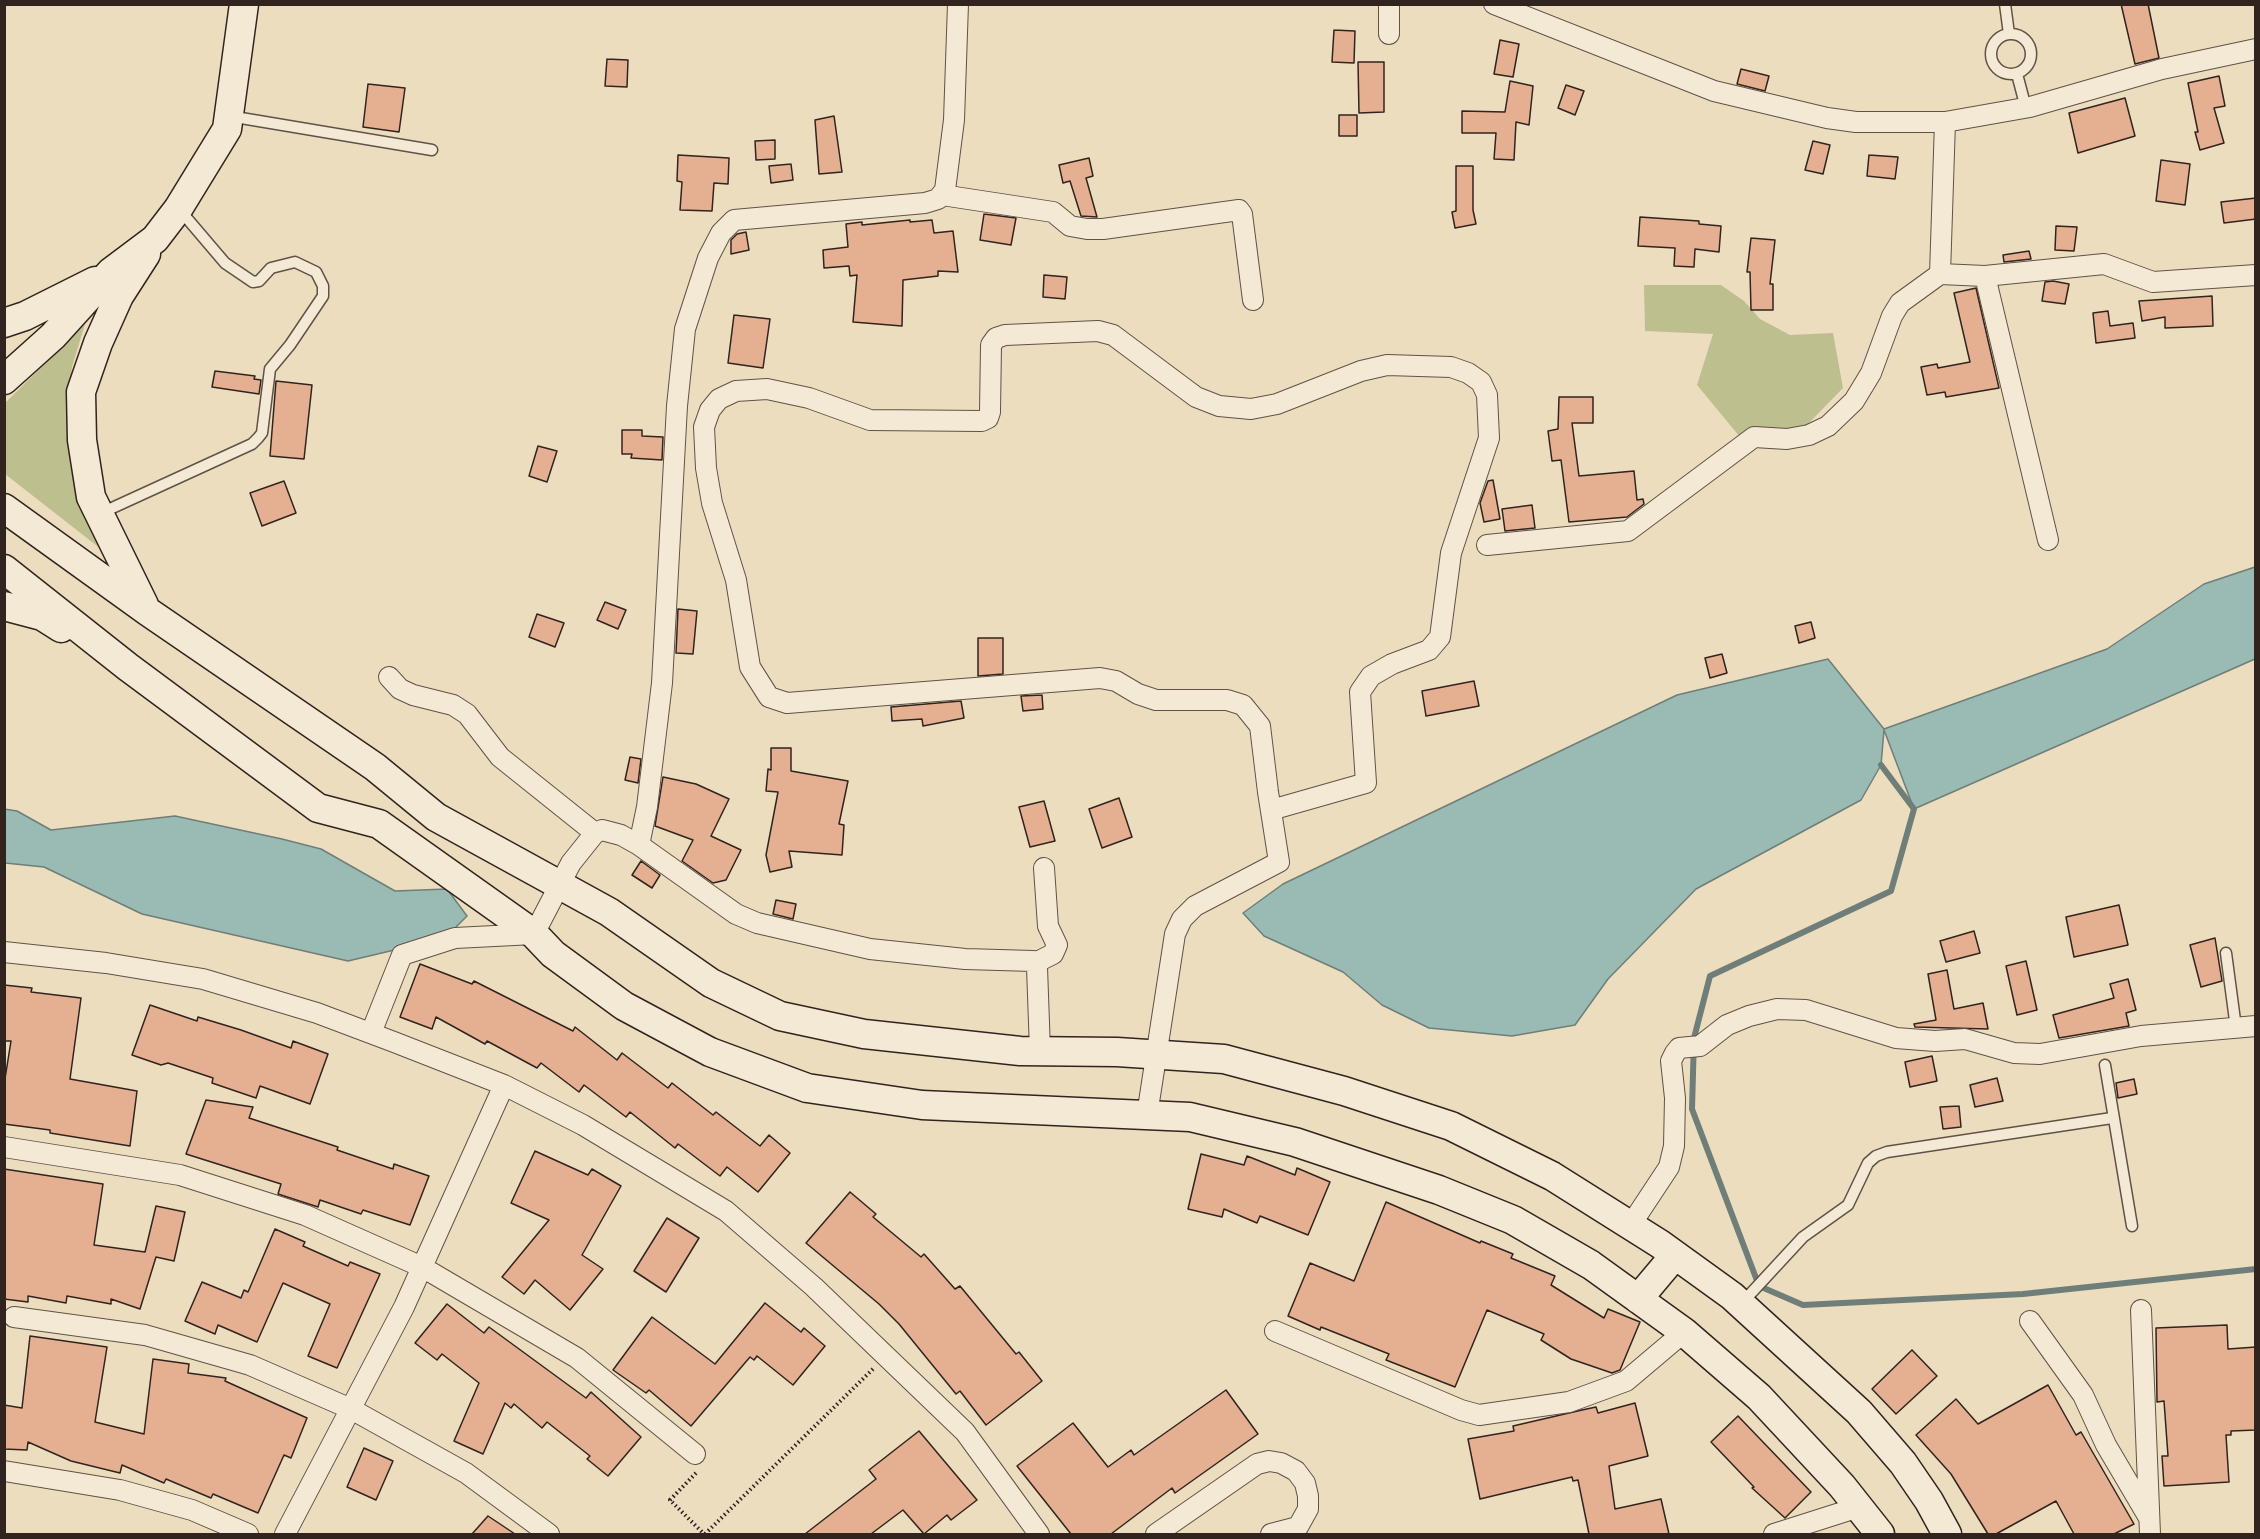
<!DOCTYPE html>
<style>
body{margin:0}
#map{position:relative;width:2260px;height:1539px;overflow:hidden;background:#ecddbf;font-family:"Libre Caslon Text",serif}
canvas{display:block}
.frame{position:absolute;inset:0;border:6px solid #31231e;pointer-events:none}
</style>
<div id="map">
<canvas width="2260" height="1539"></canvas>
<div class="frame"></div>
</div>
<script>
const g = document.querySelector('canvas').getContext('2d');
g.lineJoin = 'round';
function fillPath(path, color) { g.fillStyle = color; g.fill(path, 'evenodd'); }
const toPath = rows => new Path2D(rows.map(r => 'M' + r).join(''));
function stroke(path, color, width, dash) { g.strokeStyle = color; g.lineWidth = width; g.lineCap = dash ? 'butt' : 'round'; g.setLineDash(dash || []); g.stroke(path); }
fillPath(toPath([
 [1644,285,1721,285,1744,301,1760,319,1790,335,1833,333,1843,388,1806,426,1740,437,1697,385,1713,334,1645,331],
 [85,324,72,367,68,405,106,553,5,474,4,404]
]), '#bebf8e');
const water = toPath([
 [2255,567,2255,659,1914,809,1884,730,1881,765,1861,800,1696,889,1608,979,1575,1025,1512,1036,1429,1028,1382,1005,1343,972,1264,936,1243,913,1283,884,1677,695,1828,659,1884,729,2107,649,2204,584,2255,567],
 [4,809,17,811,51,830,175,816,282,839,321,849,395,891,447,889,467,916,445,938,348,961,142,914,44,867,5,863,4,809]
]);
fillPath(water, '#99bbb4');
stroke(water, '#6f7e78', 1.5);
stroke(toPath([
 [1881,765,1914,809,1891,891,1710,976,1694,1038,1692,1109,1759,1286,1803,1305,2023,1294,2256,1269]
]), '#6f7e78', 6);
const building = toPath([
 [2121,4,2148,4,2159,58,2135,64,2121,4],
 [1334,30,1355,31,1354,63,1332,62,1334,30],
 [1500,40,1519,44,1513,77,1494,74,1500,40],
 [607,59,628,60,627,87,605,86,607,59],
 [1358,62,1384,62,1384,112,1359,113,1358,62],
 [1741,69,1769,76,1765,91,1737,84,1741,69],
 [2219,76,2225,106,2214,108,2224,143,2200,150,2195,132,2198,132,2188,83,2219,76],
 [1510,81,1533,86,1529,125,1516,122,1514,160,1494,159,1496,133,1462,133,1462,111,1505,112,1510,81],
 [368,84,405,88,399,132,363,127,368,84],
 [1566,85,1584,91,1575,115,1558,108,1566,85],
 [2125,98,2135,136,2078,153,2069,113,2125,98],
 [1339,115,1357,115,1357,136,1339,136,1339,115],
 [834,116,842,172,819,174,815,120,834,116],
 [775,140,775,159,756,160,755,141,775,140],
 [1813,141,1830,145,1823,174,1805,170,1813,141],
 [678,155,729,158,728,184,714,183,712,211,680,210,682,182,677,181,678,155],
 [1869,155,1898,157,1895,179,1867,176,1869,155],
 [1089,158,1093,176,1086,178,1097,217,1081,216,1070,181,1063,183,1059,165,1089,158],
 [2161,160,2190,164,2185,205,2156,201,2161,160],
 [791,164,793,180,771,183,769,166,791,164],
 [1456,166,1473,166,1473,210,1476,224,1455,228,1452,212,1456,211,1456,166],
 [2256,198,2256,219,2224,223,2221,202,2256,198],
 [984,214,1016,218,1011,245,980,240,984,214],
 [1640,217,1699,221,1699,224,1721,226,1719,252,1695,249,1694,267,1674,266,1675,248,1638,246,1640,217],
 [910,220,910,222,932,220,934,233,953,231,958,272,938,271,938,276,903,280,902,326,853,322,857,275,850,276,849,266,824,268,823,250,848,247,846,224,862,222,862,225,910,220],
 [2056,226,2077,227,2074,251,2055,250,2056,226],
 [746,232,749,250,731,254,731,240,737,234,746,232],
 [1751,238,1775,240,1770,284,1773,284,1773,310,1751,310,1750,272,1747,272,1751,238],
 [2029,251,2031,259,2004,262,2003,255,2029,251],
 [1044,275,1067,277,1065,299,1043,297,1044,275],
 [2053,281,2069,284,2065,304,2042,301,2045,282,2053,281],
 [1976,288,1999,388,1946,397,1945,392,1927,395,1921,367,1937,364,1938,368,1970,362,1954,293,1976,288],
 [2212,296,2213,326,2165,328,2165,317,2142,321,2139,301,2212,296],
 [2108,311,2110,326,2133,323,2135,338,2096,343,2093,313,2108,311],
 [734,315,770,319,763,368,728,363,734,315],
 [215,371,255,376,254,379,261,380,259,394,212,387,215,371],
 [276,381,312,385,304,459,270,456,276,381],
 [1559,397,1593,397,1593,423,1572,423,1579,476,1634,471,1637,500,1643,499,1644,504,1627,517,1569,522,1561,460,1552,461,1548,431,1558,429,1559,397],
 [622,430,642,430,642,436,663,437,662,460,631,458,632,454,622,454,622,430],
 [538,446,557,451,547,482,529,476,538,446],
 [1493,480,1500,519,1484,522,1480,503,1488,481,1493,480],
 [284,481,296,513,262,526,250,493,284,481],
 [1532,505,1535,528,1505,531,1502,509,1532,505],
 [605,602,626,610,618,629,597,620,605,602],
 [678,609,697,611,693,654,676,653,678,609],
 [537,614,564,623,555,647,529,637,537,614],
 [1811,622,1815,638,1799,643,1795,626,1811,622],
 [978,638,1003,638,1003,674,978,676,978,638],
 [1722,654,1727,673,1710,678,1705,658,1722,654],
 [1474,681,1479,706,1426,716,1422,691,1474,681],
 [1042,695,1043,709,1023,711,1021,696,1042,695],
 [961,701,964,718,923,726,922,719,892,721,891,707,961,701],
 [771,748,791,748,791,771,848,781,839,824,844,825,842,855,789,851,792,867,770,872,766,855,778,792,766,791,768,769,771,770,771,748],
 [630,757,641,759,638,783,625,780,630,757],
 [663,777,696,784,729,799,711,836,741,850,726,880,713,883,682,861,693,840,655,826,663,777],
 [1119,798,1132,837,1102,848,1089,809,1119,798],
 [1044,801,1055,841,1030,847,1019,807,1044,801],
 [641,861,660,875,652,888,632,875,641,861],
 [776,900,796,904,793,919,773,914,776,900],
 [2119,905,2128,945,2074,957,2066,917,2119,905],
 [1974,931,1980,953,1946,962,1940,941,1974,931],
 [2215,938,2222,981,2201,987,2190,945,2215,938],
 [2026,961,2037,1010,2017,1015,2006,966,2026,961],
 [420,964,472,984,474,981,573,1031,575,1027,617,1060,622,1053,668,1088,672,1083,713,1115,716,1112,760,1146,769,1135,790,1153,758,1192,727,1167,720,1176,678,1144,675,1148,630,1112,626,1117,584,1085,579,1092,541,1063,537,1068,487,1041,485,1044,436,1017,432,1029,400,1017,420,964],
 [1947,970,1954,1009,1983,1003,1988,1029,1915,1027,1914,1024,1936,1020,1928,974,1947,970],
 [2128,979,2136,1010,2126,1013,2129,1026,2059,1038,2053,1015,2114,998,2110,984,2128,979],
 [4,985,32,988,31,992,81,998,70,1079,137,1091,130,1146,50,1133,50,1130,4,1124,4,1085,11,1041,4,1041,4,985],
 [150,1005,197,1021,198,1017,241,1030,291,1048,293,1041,328,1054,310,1104,260,1086,256,1098,212,1083,213,1078,168,1063,161,1065,132,1055,150,1005],
 [1932,1056,1937,1081,1910,1087,1905,1062,1932,1056],
 [1997,1078,2003,1101,1975,1107,1970,1085,1997,1078],
 [2134,1079,2137,1094,2118,1098,2116,1083,2134,1079],
 [206,1100,253,1107,249,1118,338,1147,337,1150,393,1169,394,1164,429,1176,410,1225,363,1210,361,1214,320,1200,318,1207,278,1194,281,1184,186,1154,206,1100],
 [1959,1106,1961,1127,1943,1129,1940,1107,1959,1106],
 [535,1151,588,1175,592,1169,621,1186,582,1255,603,1269,570,1310,535,1280,524,1294,502,1277,549,1220,511,1203,535,1151],
 [1201,1154,1244,1165,1247,1156,1295,1175,1297,1168,1330,1182,1308,1235,1260,1216,1257,1223,1224,1209,1222,1217,1188,1209,1201,1154],
 [4,1169,103,1184,94,1245,145,1252,156,1206,185,1212,174,1261,156,1257,140,1309,111,1299,111,1304,67,1296,66,1303,28,1296,28,1302,4,1299,4,1169],
 [850,1192,876,1214,873,1217,921,1257,924,1254,955,1289,960,1286,1016,1354,1019,1352,1042,1381,986,1425,960,1391,956,1394,899,1324,879,1304,806,1243,850,1192],
 [1386,1202,1480,1243,1481,1241,1513,1254,1511,1258,1555,1276,1551,1285,1604,1318,1608,1309,1640,1322,1620,1370,1612,1373,1571,1359,1541,1340,1544,1334,1487,1310,1455,1387,1386,1360,1389,1354,1321,1327,1320,1330,1288,1316,1310,1263,1354,1281,1386,1202],
 [667,1218,699,1238,666,1292,634,1271,667,1218],
 [275,1229,305,1242,303,1246,348,1266,350,1262,380,1274,337,1368,308,1356,330,1304,283,1283,257,1342,218,1325,215,1334,185,1321,202,1282,241,1298,244,1290,248,1292,275,1229],
 [765,1303,801,1332,804,1328,825,1346,793,1385,757,1356,754,1360,750,1357,691,1426,649,1390,646,1393,613,1370,652,1317,715,1364,765,1303],
 [447,1304,484,1333,489,1327,586,1398,591,1392,641,1437,608,1476,587,1459,590,1456,547,1422,542,1428,514,1404,511,1408,505,1403,483,1454,454,1441,479,1383,442,1354,437,1360,415,1343,447,1304],
 [2227,1325,2228,1349,2256,1347,2256,1430,2231,1431,2231,1435,2226,1435,2229,1482,2164,1486,2162,1456,2168,1456,2164,1401,2157,1402,2156,1328,2227,1325],
 [30,1336,107,1347,95,1422,144,1434,153,1359,189,1364,188,1373,226,1378,225,1381,307,1418,291,1458,284,1455,258,1513,213,1494,211,1498,166,1479,164,1483,122,1465,120,1473,71,1461,28,1442,27,1450,4,1449,4,1405,22,1408,30,1336],
 [1912,1350,1937,1376,1896,1414,1872,1389,1912,1350],
 [2048,1385,2076,1435,2081,1432,2134,1524,2114,1534,2074,1534,2056,1501,1996,1534,1988,1534,1951,1474,1916,1435,1956,1399,1978,1424,2048,1385],
 [1226,1390,1258,1434,1175,1493,1172,1488,1111,1534,1071,1534,1017,1466,1073,1423,1108,1467,1131,1450,1134,1455,1226,1390],
 [1635,1403,1648,1456,1609,1466,1615,1509,1661,1499,1669,1534,1589,1534,1578,1480,1573,1481,1572,1477,1480,1499,1468,1439,1514,1431,1513,1426,1582,1410,1596,1407,1598,1413,1635,1403],
 [1738,1416,1811,1492,1785,1518,1752,1488,1754,1487,1711,1442,1738,1416],
 [919,1431,977,1500,951,1520,947,1515,924,1534,903,1510,871,1534,805,1534,876,1479,869,1470,919,1431],
 [364,1448,393,1461,376,1500,347,1487,364,1448],
 [488,1516,515,1534,472,1534,488,1516]
]);
fillPath(building, '#e5b092');
stroke(building, '#31231e', 1.5);
const lane = toPath([
 [2005,4,2009,34],
 '1991 54a20 20 0 1 1 40 0a20 20 0 1 1-40 0Z',
 [2017,74,2026,108],
 [229,116,432,150],
 [99,514,252,444,258,438,262,433,270,369,290,345,323,296,323,286,316,272,295,262,271,268,259,281,253,282,225,263,179,209],
 [2226,953,2236,1028],
 [2105,1065,2132,1226],
 [1741,1304,1803,1237,1848,1205,1868,1163,1876,1156,1887,1152,2112,1118]
]);
const street = toPath([
 [1389,4,1389,34],
 [1494,4,1714,91,1827,118,1856,122,1945,122,2030,107,2162,69,2256,49],
 [942,195,1053,212,1070,226,1087,229,1103,229,1239,210,1242,214,1253,300],
 [1940,274,1985,276,2104,264,2153,282,2256,275],
 [1985,276,2048,540],
 [1487,545,1628,531,1754,437,1787,439,1809,435,1828,426,1854,401,1871,373,1892,316,1900,303,1940,274,1945,122],
 [389,677,400,689,413,695,453,705,467,714,500,757,595,833],
 [639,845,647,807,662,683,677,406,685,329,708,258,721,233,734,220,925,203,938,199,945,190,954,120,958,4],
 [4,952,106,963,203,979,317,1013,394,1042,504,1085,583,1125,726,1211,814,1287,965,1432,1039,1534],
 [1035,963,1053,954,1057,945,1048,926,1044,868],
 [371,1033,402,955,455,938,534,934,571,863,595,833,602,830,621,835,639,845,736,914,757,923,870,949,965,959,1033,961,1037,967,1040,1051],
 [1147,1115,1175,934,1182,919,1195,906,1279,862,1268,792,1260,726,1243,705,1227,700,1156,700,1138,694,1116,681,1100,678,787,703,769,697,750,667,736,580,712,503,706,468,704,427,710,410,719,399,736,391,767,389,809,398,870,420,982,421,988,418,990,412,991,345,996,338,1005,335,1098,331,1113,335,1196,397,1219,406,1251,409,1277,404,1361,371,1387,365,1451,367,1468,373,1481,382,1487,395,1489,438,1451,553,1440,637,1429,650,1392,664,1371,676,1360,692,1366,783,1271,810],
 [4,1147,180,1175,305,1215,422,1267,577,1358,695,1454],
 [1630,1226,1669,1167,1674,1146,1675,1098,1671,1061,1675,1053,1679,1048,1700,1046,1727,1025,1749,1016,1777,1009,1806,1010,1896,1038,1935,1041,1965,1039,2014,1053,2040,1054,2141,1036,2256,1026],
 [2141,1310,2150,1534],
 [14,1317,145,1335,250,1365,351,1409,466,1473,549,1534],
 [2030,1321,2083,1395,2106,1445,2149,1518],
 [1275,1331,1461,1410,1479,1415,1569,1402,1626,1381,1684,1332],
 [4,1471,120,1490,192,1510,248,1534],
 [285,1534,404,1307,504,1085],
 [1156,1534,1257,1464,1269,1461,1281,1463,1296,1471,1305,1483,1308,1496,1308,1509,1298,1527,1271,1534],
 [1774,1534,1859,1507]
]);
const secondary = toPath([
 [4,323,25,316,95,281],
 [4,380,53,336,111,272,155,239,178,209,227,129,244,4],
 [4,508,147,611,375,767,436,817,609,912,711,983,780,1016,864,1034,1020,1051,1117,1052,1224,1059,1344,1091,1451,1126,1552,1176,1660,1244,1732,1296,1859,1412,1903,1463,1929,1501,1947,1534],
 [4,569,128,667,318,808,379,824,534,934,553,954,624,1006,710,1052,807,1088,922,1105,1190,1117,1295,1142,1439,1190,1513,1220,1591,1265,1684,1332,1759,1397,1842,1486,1880,1534],
 [144,605,91,497,82,440,81,392,98,343,119,296,146,254],
 [4,606,42,616,61,628],
 [1638,1299,1675,1255]
]);
stroke(lane, '#605246', 13);
stroke(street, '#605246', 22);
stroke(secondary, '#31231e', 31);
stroke(toPath([
 [696,1473,670,1500,704,1534],
 [705,1534,874,1368]
]), '#31231e', 4, [1.5, 3]);
stroke(lane, '#f3e9d5', 10);
stroke(street, '#f3e9d5', 20);
stroke(secondary, '#f3e9d5', 28);
</script>
